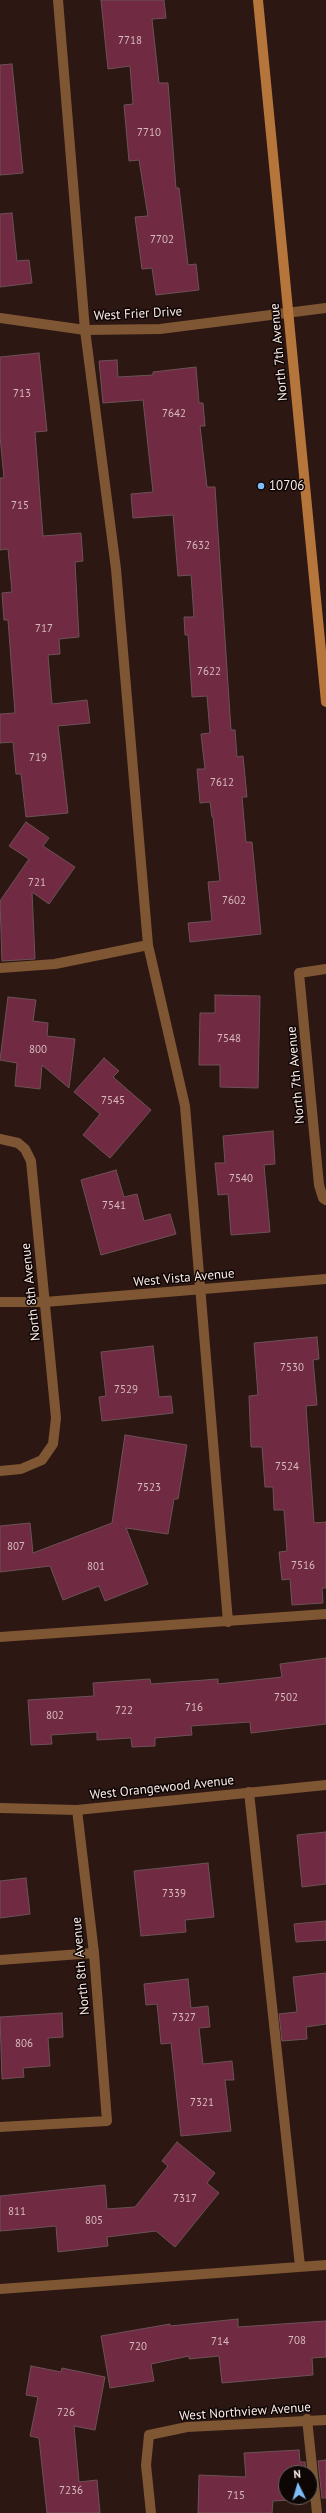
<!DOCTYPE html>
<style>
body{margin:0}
#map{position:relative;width:326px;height:2513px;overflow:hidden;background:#2d1713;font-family:"PT Sans",sans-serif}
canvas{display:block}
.north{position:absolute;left:278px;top:2465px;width:40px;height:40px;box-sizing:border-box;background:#0e0604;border:1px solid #6d625f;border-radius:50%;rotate:355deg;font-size:11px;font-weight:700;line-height:16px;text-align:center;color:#fbebe8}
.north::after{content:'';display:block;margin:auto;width:14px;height:18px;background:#7dbef9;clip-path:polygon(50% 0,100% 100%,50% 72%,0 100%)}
</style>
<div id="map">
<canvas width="326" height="2513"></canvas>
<div class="north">N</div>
</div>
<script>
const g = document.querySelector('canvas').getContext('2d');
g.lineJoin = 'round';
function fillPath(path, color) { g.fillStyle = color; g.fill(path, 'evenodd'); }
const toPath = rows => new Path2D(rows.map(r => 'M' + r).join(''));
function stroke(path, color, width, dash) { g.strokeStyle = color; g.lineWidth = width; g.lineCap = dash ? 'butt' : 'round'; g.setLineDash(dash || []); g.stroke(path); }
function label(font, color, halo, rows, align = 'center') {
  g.font = font + ' "PT Sans",sans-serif'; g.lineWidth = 3; g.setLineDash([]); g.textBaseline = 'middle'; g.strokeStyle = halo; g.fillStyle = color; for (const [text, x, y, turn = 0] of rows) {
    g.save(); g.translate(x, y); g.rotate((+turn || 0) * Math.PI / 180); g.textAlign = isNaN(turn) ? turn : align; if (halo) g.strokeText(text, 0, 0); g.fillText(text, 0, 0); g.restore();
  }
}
const building = toPath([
 [101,0,164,0,166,18,152,19,159,83,168,83,176,188,179,188,188,265,196,264,199,290,156,295,152,268,142,269,135,217,148,216,139,160,129,161,124,105,133,104,130,66,108,69,101,0],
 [12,64,23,173,0,175,0,65,12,64],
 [12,213,17,261,29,260,32,283,0,287,0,214,12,213],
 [39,353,47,431,35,432,43,536,81,533,83,561,75,562,79,637,59,639,60,654,48,655,52,704,87,700,90,723,58,726,68,813,26,817,21,774,16,774,13,742,0,743,0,714,15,713,8,620,4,620,2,593,12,592,8,549,0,550,0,478,4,478,0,436,0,357,39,353],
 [117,360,118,377,153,375,153,372,196,367,199,403,203,403,205,426,200,426,207,487,215,487,231,730,235,730,237,757,243,756,247,797,242,797,246,842,252,842,261,934,190,942,188,923,212,921,208,882,220,881,213,817,212,817,210,802,200,803,197,769,205,769,201,734,210,733,207,696,192,697,188,635,185,635,184,617,194,617,191,575,178,576,173,515,133,518,131,494,153,492,143,400,103,403,99,361,117,360],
 [26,822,49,838,43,846,75,867,49,904,32,892,35,959,2,961,0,901,29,859,9,846,26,822],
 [215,995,260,996,258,1088,220,1087,220,1065,199,1065,200,1013,215,1013,215,995],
 [8,997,36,1000,33,1021,48,1023,47,1036,75,1039,69,1088,42,1065,40,1089,15,1086,17,1063,0,1060,8,997],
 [104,1058,119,1071,113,1077,151,1110,110,1158,83,1135,100,1114,74,1092,104,1058],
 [273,1131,275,1164,264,1165,270,1232,231,1235,228,1194,218,1195,215,1163,225,1163,223,1136,273,1131],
 [116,1170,124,1197,137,1194,144,1221,170,1214,176,1234,101,1255,81,1180,116,1170],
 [317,1337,319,1359,313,1360,317,1405,306,1406,314,1523,326,1522,326,1588,322,1588,323,1603,292,1605,290,1579,282,1580,279,1552,287,1551,284,1510,274,1510,273,1487,265,1487,262,1447,251,1447,249,1396,258,1395,254,1343,317,1337],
 [153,1346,159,1397,171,1396,173,1413,102,1421,99,1397,106,1396,101,1352,153,1346],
 [125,1435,187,1445,178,1499,174,1499,168,1534,126,1528,148,1584,105,1601,99,1586,63,1600,50,1566,0,1572,0,1526,30,1523,33,1553,112,1523,125,1435],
 [326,1658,326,1724,251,1733,250,1722,191,1726,192,1735,155,1738,155,1746,132,1747,131,1738,97,1740,97,1732,51,1735,52,1744,31,1745,28,1700,94,1696,93,1683,150,1679,151,1684,218,1679,218,1684,282,1677,280,1664,326,1658],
 [326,1832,326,1884,302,1887,297,1835,326,1832],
 [208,1863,214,1917,185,1920,186,1932,141,1936,134,1871,208,1863],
 [26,1878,30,1914,0,1918,0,1881,26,1878],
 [326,1921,326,1940,296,1942,294,1924,326,1921],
 [326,1973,326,2024,306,2027,307,2039,282,2041,279,2014,297,2012,293,1977,326,1973],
 [188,1979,191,2008,208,2006,210,2027,199,2028,203,2064,232,2061,234,2080,225,2080,231,2131,181,2136,171,2043,161,2044,157,2004,146,2005,144,1984,188,1979],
 [62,2013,63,2037,48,2038,50,2066,23,2068,24,2077,2,2079,0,2017,62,2013],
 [177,2142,215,2173,207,2183,219,2193,175,2247,156,2231,107,2237,108,2246,58,2252,56,2226,0,2231,0,2196,105,2185,107,2209,135,2207,168,2166,162,2161,177,2142],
 [238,2319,238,2327,326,2321,326,2357,312,2358,313,2375,222,2383,219,2356,189,2359,189,2356,151,2364,154,2381,110,2388,101,2336,170,2324,170,2326,238,2319],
 [31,2366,61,2372,62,2368,105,2377,95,2430,74,2426,79,2482,97,2480,100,2513,47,2513,39,2438,30,2436,38,2397,26,2395,31,2366],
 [299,2450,300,2462,305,2462,306,2473,286,2473,286,2497,309,2499,273,2501,272,2513,198,2513,199,2475,246,2477,244,2453,299,2450],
 [326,2460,326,2498,322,2498,318,2461,326,2460]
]);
fillPath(building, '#702a41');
stroke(building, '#6d5258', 1);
stroke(toPath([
 [58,0,85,330,116,569,148,945,185,1106,228,1622],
 [0,968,55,964,148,945],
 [0,1302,45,1302],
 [0,1637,326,1614],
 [249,1792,300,2266],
 [0,1960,94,1953],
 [0,2289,326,2265],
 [307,2419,317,2513]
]), '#7e5633', 10);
stroke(toPath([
 [0,318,85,330,160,329,326,308],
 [326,969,299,973,319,1185,323,1198,326,1200],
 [0,1139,18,1143,25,1149,31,1161,56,1418,53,1444,42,1460,21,1469,0,1471],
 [45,1302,326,1279],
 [0,1808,77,1810,326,1785],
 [0,2127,107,2121,94,1953,77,1810],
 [151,2513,146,2465,149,2435,187,2427,326,2420]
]), '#7e5633', 10);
stroke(toPath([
 [258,0,326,702]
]), '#b6753a', 10);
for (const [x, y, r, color] of [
 [261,486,4,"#7dbef9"]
]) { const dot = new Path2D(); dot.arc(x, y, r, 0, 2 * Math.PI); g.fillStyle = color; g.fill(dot); stroke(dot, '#0e0604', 1.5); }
label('11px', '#d8bbbe', null, [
 ["7718",130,41],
 ["7710",149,133],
 ["7702",162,240],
 ["713",22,394],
 ["7642",174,414],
 ["715",20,506],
 ["7632",198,546],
 ["717",44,629],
 ["7622",209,672],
 ["719",38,758],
 ["7612",222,783],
 ["721",37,883],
 ["7602",234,901],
 ["7548",229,1039],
 ["800",38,1050],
 ["7545",113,1101],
 ["7540",241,1179],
 ["7541",114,1206],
 ["7530",292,1368],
 ["7529",126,1390],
 ["7524",287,1467],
 ["7523",149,1488],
 ["807",16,1547],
 ["7516",303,1566],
 ["801",96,1567],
 ["7502",286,1698],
 ["716",194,1708],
 ["722",124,1711],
 ["802",55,1716],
 ["7339",174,1894],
 ["7327",184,2018],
 ["806",24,2044],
 ["7321",202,2103],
 ["7317",185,2199],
 ["811",17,2212],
 ["805",94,2221],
 ["708",297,2341],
 ["714",220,2342],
 ["720",138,2347],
 ["726",66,2413],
 ["7236",71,2491],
 ["715",236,2496]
]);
label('13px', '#fbebe8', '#0e0604', [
 ["West Frier Drive",138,314,-3],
 ["North 7th Avenue",279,352,-95],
 ["North 7th Avenue",296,1075,-95],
 ["West Vista Avenue",184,1278,-5],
 ["North 8th Avenue",31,1292,-96],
 ["West Orangewood Avenue",162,1788,-6],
 ["North 8th Avenue",81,1966,-95],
 ["West Northview Avenue",245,2412,-4]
]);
label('13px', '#fbebe8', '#0e0604', [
 ["10706",269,486]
], 'left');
</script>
